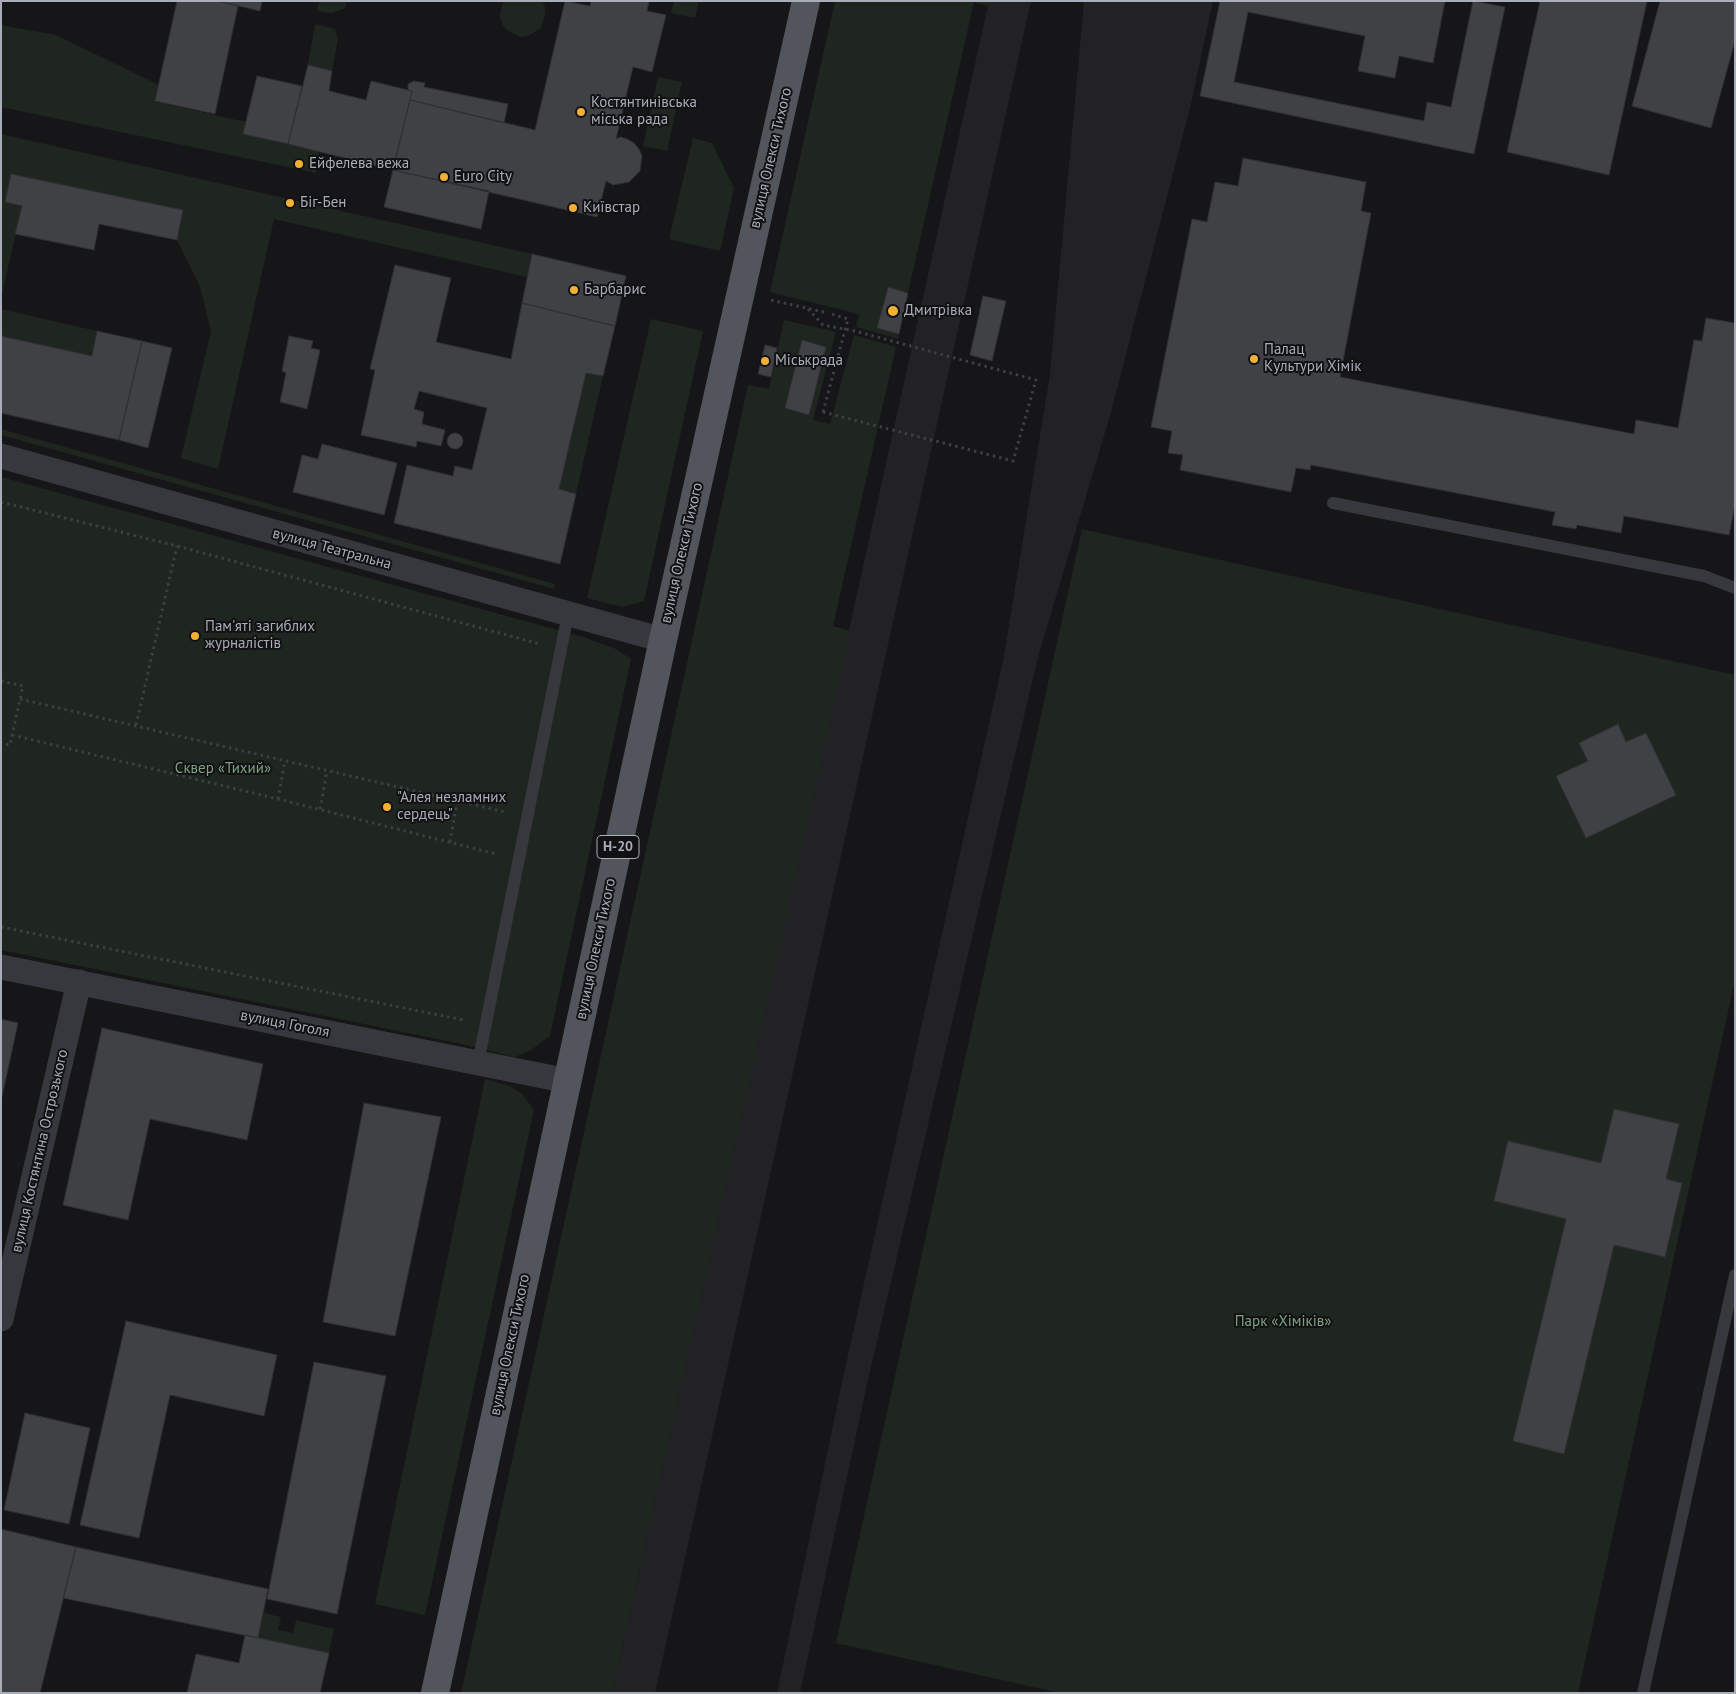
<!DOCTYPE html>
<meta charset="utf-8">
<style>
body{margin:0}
#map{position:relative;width:1736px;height:1694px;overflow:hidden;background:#161618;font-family:"PT Sans",sans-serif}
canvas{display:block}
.frame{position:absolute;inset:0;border:2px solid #a8adb8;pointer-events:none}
</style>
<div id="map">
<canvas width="1736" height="1694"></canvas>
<div class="frame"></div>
</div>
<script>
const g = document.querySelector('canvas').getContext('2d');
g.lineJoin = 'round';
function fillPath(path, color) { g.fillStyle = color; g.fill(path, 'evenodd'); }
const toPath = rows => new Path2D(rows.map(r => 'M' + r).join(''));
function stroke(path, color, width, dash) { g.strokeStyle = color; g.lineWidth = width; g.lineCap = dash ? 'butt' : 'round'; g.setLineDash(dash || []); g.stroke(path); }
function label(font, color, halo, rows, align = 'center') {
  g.font = font + ' "PT Sans",sans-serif'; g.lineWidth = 4; g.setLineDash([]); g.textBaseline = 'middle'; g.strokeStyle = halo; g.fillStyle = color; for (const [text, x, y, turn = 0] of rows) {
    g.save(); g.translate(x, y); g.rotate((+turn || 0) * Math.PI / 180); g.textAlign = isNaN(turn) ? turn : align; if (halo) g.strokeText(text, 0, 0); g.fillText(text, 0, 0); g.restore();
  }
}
fillPath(toPath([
 [989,1,1031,1,655,1693,612,1693],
 [1084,1,1213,1,1191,104,1110,416,1038,657,868,1380,800,1693,777,1693,844,1373,1004,656,1050,374]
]), '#222225');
fillPath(toPath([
 [319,1,346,1,345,8,332,13,317,11],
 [503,1,542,1,545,7,545,15,541,28,528,36,520,37,507,30,502,24,500,16],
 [674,1,699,1,695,18,671,13],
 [835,1,989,1,988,6,974,2,908,293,887,287,877,328,899,334,898,339,856,327,859,314,770,292],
 [315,24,335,29,338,39,332,71,308,65],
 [1,25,56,35,159,85,156,102,246,122,244,134,319,152,316,173,1,107],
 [658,77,682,82,667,151,643,146],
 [1,134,532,254,527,277,274,219,218,469,181,458,211,331,200,287,177,240,183,210,11,174,5,202,22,206,1,299],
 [693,138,712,143,734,188,720,251,669,239],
 [1,309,97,331,92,356,1,336],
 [651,319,703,331,644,601,622,607,587,598],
 [784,320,836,332,813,420,830,424,854,335,896,347,833,626,850,631,612,1693,461,1693,748,385,769,389],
 [802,340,826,347,809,415,785,408],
 [586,373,603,376,576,494,559,489],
 [1,429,555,584,554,589,1,435],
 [1,477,583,637,616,649,631,659,550,1036,531,1050,515,1057,462,1044,1,950],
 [1082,529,1735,675,1735,980,1578,1693,1060,1693,836,1643],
 [485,1079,510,1086,523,1095,534,1110,425,1615,375,1604],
 [264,1613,281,1617,278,1630,293,1633,296,1620,334,1629,329,1653,258,1638]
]), '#1e261f');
const building = toPath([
 [177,1,218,1,238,6,215,114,155,101,177,1],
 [218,1,262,1,260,11,218,1],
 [565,1,590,6,591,1,649,1,647,11,666,15,652,72,633,67,616,139,620,137,627,139,634,143,639,149,642,156,640,171,629,182,613,185,606,181,597,217,393,170,410,100,535,130,565,1],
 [1220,1,1445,1,1433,63,1399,56,1395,78,1358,71,1365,36,1248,12,1234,82,1424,121,1427,102,1451,107,1473,1,1505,7,1474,154,1200,96,1220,1],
 [1540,1,1647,1,1609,175,1507,152,1540,1],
 [1660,1,1735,1,1735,41,1711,128,1632,106,1660,1],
 [308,65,332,71,329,91,366,100,371,81,412,91,393,170,288,144,308,65],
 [257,76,302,86,288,144,243,134,257,76],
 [414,81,425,83,424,87,508,104,504,123,410,100,412,91,408,90,408,84,414,81],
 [1243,158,1366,182,1361,211,1371,213,1340,377,1634,434,1636,420,1678,428,1694,340,1702,341,1706,318,1735,323,1735,505,1729,535,1624,516,1621,533,1577,525,1576,529,1552,525,1555,512,1311,465,1310,470,1296,468,1291,492,1180,470,1183,455,1168,453,1172,431,1151,427,1192,219,1207,222,1215,182,1238,186,1243,158],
 [393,170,489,191,481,229,384,207,393,170],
 [11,174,183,210,177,240,99,224,94,250,15,234,22,206,5,202,11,174],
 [532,254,626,276,615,326,522,303,532,254],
 [395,265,451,278,436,342,511,359,522,303,615,326,603,376,586,373,559,489,576,494,560,564,394,523,407,465,453,476,455,466,472,470,487,408,419,391,414,409,424,412,422,424,445,430,441,446,417,441,416,447,361,435,375,370,370,369,395,265],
 [888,287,908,293,899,334,877,328,888,287],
 [983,296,1006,301,992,361,970,355,983,296],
 [97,331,142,341,119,440,1,413,1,336,92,356,97,331],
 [289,336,313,341,311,348,320,350,307,409,280,402,286,373,282,371,289,336],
 [802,340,826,347,809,415,785,408,802,340],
 [142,341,172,348,148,448,119,440,142,341],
 [765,345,777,348,771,377,758,374,765,345],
 '447 441a8 8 0 1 1 16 0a8 8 0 1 1-16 0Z',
 [322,444,397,463,384,515,293,492,302,455,318,459,322,444],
 [1618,724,1626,742,1646,733,1676,795,1586,838,1556,776,1588,761,1579,743,1618,724],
 [1,1019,18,1023,1,1101,1,1019],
 [102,1028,263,1064,247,1140,150,1119,128,1220,63,1205,102,1028],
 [364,1103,441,1117,395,1336,323,1322,364,1103],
 [1614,1109,1679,1124,1666,1179,1682,1183,1665,1257,1614,1245,1564,1454,1513,1441,1566,1219,1494,1201,1508,1141,1601,1163,1614,1109],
 [126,1321,277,1355,264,1416,170,1395,139,1538,80,1525,126,1321],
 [314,1362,386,1376,337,1614,267,1599,314,1362],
 [25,1413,90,1428,69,1524,4,1510,25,1413],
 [1,1529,76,1547,40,1693,1,1693,1,1529],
 [76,1547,268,1589,258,1638,63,1598,76,1547],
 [245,1635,329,1653,320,1693,187,1693,196,1654,239,1663,245,1635]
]);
fillPath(building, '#404145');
stroke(building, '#303034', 1);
stroke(toPath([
 [771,300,828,313],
 [808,309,823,325,855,331,1036,380,1013,461,823,412],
 [1,502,177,546,540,644],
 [1,681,23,686,10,745,1,743],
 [20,699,505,812],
 [136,725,177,546],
 [12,735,278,799,496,854],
 [278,799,285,761],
 [320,809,327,771],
 [450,842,457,801],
 [1,927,464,1020]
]), '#3d3f44', 3, [2.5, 4]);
stroke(toPath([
 [1333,503,1704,576,1735,588],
 [478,1063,568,614],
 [1643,1693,1735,1275]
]), '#37383d', 12);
stroke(toPath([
 [1,456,663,640],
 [1,967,568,1081],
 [1,1319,79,982]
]), '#37383d', 25);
stroke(toPath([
 [435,1693,663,640,806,1]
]), '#53555c', 28);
stroke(toPath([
 [823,412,848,319,828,313]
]), '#3d3f44', 3, [2.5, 4]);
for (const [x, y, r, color] of [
 [581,112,5,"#f2b134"],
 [299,164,5,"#f2b134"],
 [444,177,5,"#f2b134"],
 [290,203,5,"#f2b134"],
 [573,208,5,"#f2b134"],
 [574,290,5,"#f2b134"],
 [893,311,6,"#f2b134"],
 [1254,359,5,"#f2b134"],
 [765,361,5,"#f2b134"],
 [195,636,5,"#f2b134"],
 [387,807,5,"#f2b134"]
]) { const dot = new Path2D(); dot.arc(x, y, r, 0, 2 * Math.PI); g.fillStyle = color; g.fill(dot); stroke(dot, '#111113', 2); }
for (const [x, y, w] of [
 [618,847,42]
]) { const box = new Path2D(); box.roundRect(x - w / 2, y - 11.5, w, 23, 4); g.fillStyle = '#111113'; g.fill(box); stroke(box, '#a8adb8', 1); }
label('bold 14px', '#a8adb8', null, [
 ["Н-20",618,847]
]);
label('15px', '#a8adb8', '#111113', [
 ["Костянтинівська",591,103],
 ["міська рада",591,120],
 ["Ейфелева вежа",309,164],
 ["Euro City",454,177],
 ["Біг-Бен",300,203],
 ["Київстар",583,208],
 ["Барбарис",584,290],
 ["Дмитрівка",904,311],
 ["Палац",1264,350],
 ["Культури Хімік",1264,367],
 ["Міськрада",775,361],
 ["Пам'яті загиблих",205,627],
 ["журналістів",205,644],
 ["\"Алея незламних",397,798],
 ["сердець\"",397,815]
], 'left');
label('15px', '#a8adb8', '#111113', [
 ["вулиця Олекси Тихого",771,158,-77],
 ["вулиця Театральна",332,549,15],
 ["вулиця Олекси Тихого",682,553,-77],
 ["вулиця Олекси Тихого",596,949,-78],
 ["вулиця Гоголя",285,1024,11],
 ["вулиця Костянтина Острозького",40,1151,-77],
 ["вулиця Олекси Тихого",510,1345,-78]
]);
label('15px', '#7fa381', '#111113', [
 ["Сквер «Тихий»",223,769],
 ["Парк «Хіміків»",1283,1322]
]);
</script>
